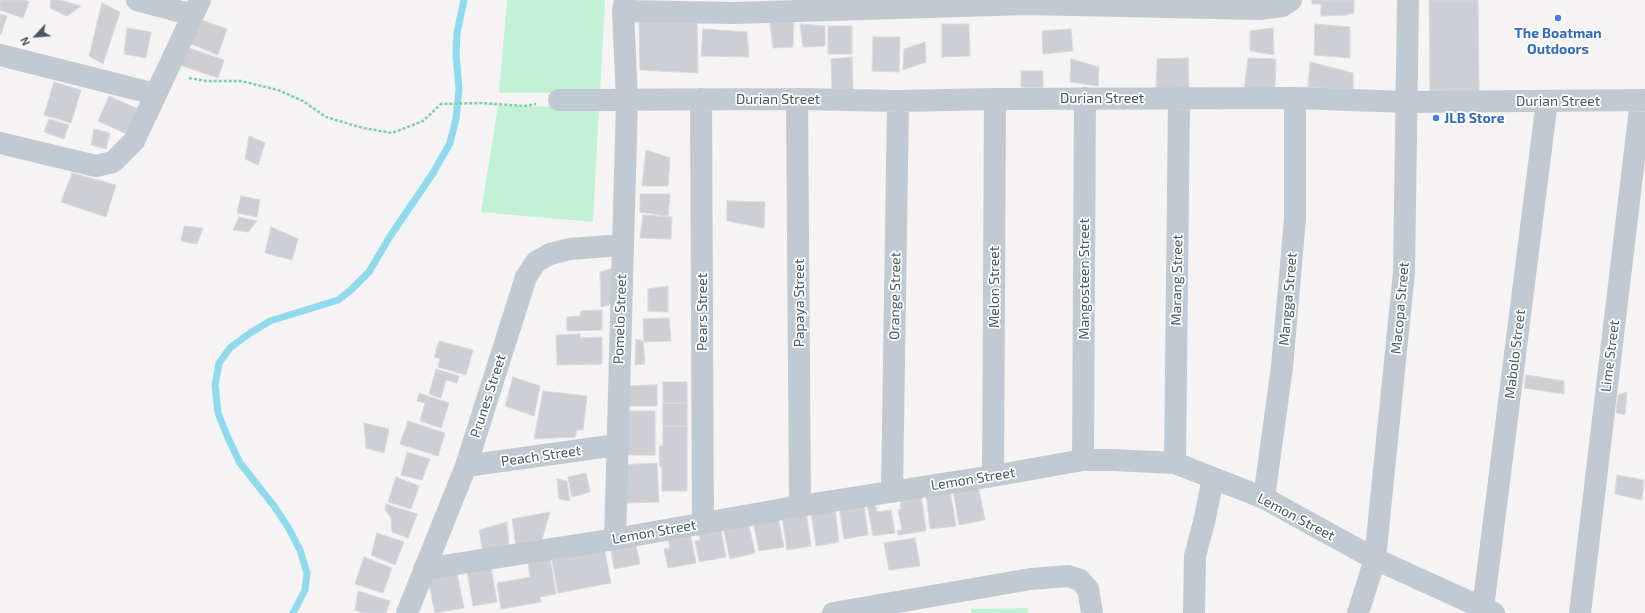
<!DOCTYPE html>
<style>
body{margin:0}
#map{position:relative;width:1645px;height:613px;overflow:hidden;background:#f5f3f3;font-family:"Exo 2",sans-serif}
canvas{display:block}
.north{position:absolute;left:16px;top:16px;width:40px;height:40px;-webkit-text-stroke:3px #fff;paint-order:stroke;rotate:244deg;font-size:11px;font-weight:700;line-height:16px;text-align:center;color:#4a5661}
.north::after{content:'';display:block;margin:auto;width:14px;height:18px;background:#4a5661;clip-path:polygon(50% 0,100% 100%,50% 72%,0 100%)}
</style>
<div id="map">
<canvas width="1645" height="613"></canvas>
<div class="north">N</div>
</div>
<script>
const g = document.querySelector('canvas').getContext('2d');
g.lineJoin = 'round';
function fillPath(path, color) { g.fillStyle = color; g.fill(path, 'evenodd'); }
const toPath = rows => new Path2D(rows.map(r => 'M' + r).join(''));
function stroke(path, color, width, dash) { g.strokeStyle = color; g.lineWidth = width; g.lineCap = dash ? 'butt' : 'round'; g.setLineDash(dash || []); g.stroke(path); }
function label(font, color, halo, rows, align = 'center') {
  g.font = font + ' "Exo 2",sans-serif'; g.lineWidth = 3.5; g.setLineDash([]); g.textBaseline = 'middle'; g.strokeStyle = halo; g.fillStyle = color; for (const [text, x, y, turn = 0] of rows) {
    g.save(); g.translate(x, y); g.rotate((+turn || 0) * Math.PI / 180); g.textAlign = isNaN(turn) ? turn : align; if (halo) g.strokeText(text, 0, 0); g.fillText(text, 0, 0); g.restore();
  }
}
fillPath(toPath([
 [507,0,605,0,600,93,499,93],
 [498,106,599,107,593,222,481,212],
 [1028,608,1028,613,971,613,971,609]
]), '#c3f1d5');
stroke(toPath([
 [293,613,305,590,307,573,300,550,288,527,274,506,240,463,228,438,218,413,215,385,219,363,230,348,250,333,270,321,338,300,351,290,369,272,389,238,433,173,450,143,456,119,459,89,456,54,457,33,464,0]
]), '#90daee', 7);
const building = toPath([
 [0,0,25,0,29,2,23,18,0,10,0,0],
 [51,0,60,0,81,6,67,16,50,8,51,0],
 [1312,0,1354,0,1354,13,1346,15,1321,16,1321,4,1312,4,1312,0],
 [1429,0,1478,0,1479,91,1430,91,1429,0],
 [102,3,120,12,103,64,89,56,102,3],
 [794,13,793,47,773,48,769,15,794,13],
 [0,14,7,16,1,35,0,34,0,14],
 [199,19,227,29,218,55,189,43,199,19],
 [697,19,698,73,640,70,639,22,697,19],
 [800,24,825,26,825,46,803,47,800,24],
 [942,24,969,24,970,56,942,57,942,24],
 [1315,24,1350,27,1350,58,1314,55,1315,24],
 [828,26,852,26,852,54,828,54,828,26],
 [127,28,151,32,146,58,124,54,127,28],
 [1273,28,1274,55,1250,51,1250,31,1273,28],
 [703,29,747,32,749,57,701,56,703,29],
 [1071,29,1073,51,1043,54,1042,31,1071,29],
 [873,37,900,37,899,72,872,71,873,37],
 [925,42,926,62,903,70,904,49,925,42],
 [183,46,224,60,218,78,177,64,183,46],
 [852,57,853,90,832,90,831,59,852,57],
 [1188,58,1189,90,1156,90,1157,59,1188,58],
 [1248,58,1276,59,1275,92,1244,90,1248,58],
 [1071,59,1099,67,1098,86,1070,82,1071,59],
 [1310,62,1353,73,1353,90,1308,87,1310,62],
 [1021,71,1043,71,1043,88,1021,87,1021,71],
 [54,82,81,90,71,123,44,115,54,82],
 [109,96,138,109,127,134,98,121,109,96],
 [49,119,69,125,64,139,44,132,49,119],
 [94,129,110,133,106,149,91,145,94,129],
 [249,136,265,143,258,165,245,159,249,136],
 [646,150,670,158,668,186,642,186,646,150],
 [72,173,116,185,106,217,61,202,72,173],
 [640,194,670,194,668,216,640,212,640,194],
 [241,196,260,200,257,217,237,213,241,196],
 [727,201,765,202,764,228,727,221,727,201],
 [643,215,672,217,671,239,640,238,643,215],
 [239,217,257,221,248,232,233,230,239,217],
 [184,226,203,228,197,244,181,241,184,226],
 [271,227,298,239,292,260,265,253,271,227],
 [617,267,617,303,601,307,600,272,617,267],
 [668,286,668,312,648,311,648,289,668,286],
 [602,310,602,330,567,331,567,317,580,316,581,311,602,310],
 [669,318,671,341,644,342,643,319,669,318],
 [580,334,580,338,602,337,602,364,557,365,556,335,580,334],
 [636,339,643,341,645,364,635,365,636,339],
 [439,341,473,350,466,375,438,367,440,359,434,357,439,341],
 [436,369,459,376,457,383,446,380,441,398,429,394,436,369],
 [1526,375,1564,381,1564,394,1524,388,1526,375],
 [513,377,540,386,534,416,505,406,513,377],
 [663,382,687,382,687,403,663,403,663,382],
 [657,385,657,406,624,406,624,386,657,385],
 [543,391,587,396,583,430,577,430,575,437,534,439,543,391],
 [1627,392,1625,415,1616,413,1618,395,1627,392],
 [419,393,449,403,441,428,420,421,425,403,417,401,419,393],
 [663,403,687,403,687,426,663,426,663,403],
 [624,411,655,411,655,455,624,455,624,411],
 [408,421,445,433,438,456,400,444,408,421],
 [364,423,389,429,384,453,366,448,364,423],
 [663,426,687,426,687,491,662,491,662,467,660,467,659,446,663,446,663,426],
 [407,452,430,459,422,480,401,475,407,452],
 [657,463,659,502,625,503,617,465,657,463],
 [586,473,590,492,572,497,568,477,586,473],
 [1617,475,1644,480,1642,500,1615,494,1617,475],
 [396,477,419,486,411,509,388,502,396,477],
 [557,479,567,481,570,501,559,499,557,479],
 [978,485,985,520,959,525,953,490,978,485],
 [950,490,956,526,930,529,926,493,950,490],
 [921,494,926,531,898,535,897,531,902,530,898,510,901,509,900,498,921,494],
 [875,503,877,512,891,510,895,533,873,536,867,504,875,503],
 [386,504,417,514,408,538,392,532,391,518,385,510,386,504],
 [864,504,868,535,844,539,839,507,864,504],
 [835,508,839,542,816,546,811,512,835,508],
 [550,512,542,540,516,546,512,519,550,512],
 [806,512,811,546,787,550,782,516,806,512],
 [778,517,784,547,759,551,753,521,778,517],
 [748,521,755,553,730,559,723,527,748,521],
 [507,522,509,547,483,553,479,530,507,522],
 [720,526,726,557,699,562,695,541,700,540,698,530,720,526],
 [690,532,696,563,668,568,664,549,670,548,668,536,690,532],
 [377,533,404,542,395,565,371,555,377,533],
 [915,538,920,566,889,570,884,543,915,538],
 [635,541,640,564,614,569,610,545,635,541],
 [604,547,611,583,558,593,551,556,604,547],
 [364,557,392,568,383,593,355,584,364,557],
 [550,558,556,594,540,597,541,602,501,609,497,583,530,577,528,562,550,558],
 [491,567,497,602,473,606,467,571,491,567],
 [457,573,464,608,435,613,428,579,457,573],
 [358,591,390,601,386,613,363,613,355,610,358,591]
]);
fillPath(building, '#cdcfd5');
stroke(building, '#d7d9de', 1);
stroke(toPath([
 [189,78,206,81,241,81,278,90,303,101,326,117,363,128,392,133,423,121,441,104,480,103,524,106,536,104]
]), '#7ad0a6', 2.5, [3, 2]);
stroke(toPath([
 [137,0,193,15],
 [623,11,734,13,1026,4,1260,9,1282,6,1291,0],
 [0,55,155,94],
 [701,99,703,524],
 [797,99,800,506],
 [559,100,797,99,898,101,995,99,1295,98,1407,102,1645,100],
 [0,143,96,166,113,162,134,141,200,0],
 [1083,460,1085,98],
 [1175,463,1179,98],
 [466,466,617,445],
 [993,476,995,99],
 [892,492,898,101],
 [1264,498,1282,367,1295,219,1295,98],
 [615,539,627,100,623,11,625,0],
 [424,569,615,539,800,506,993,476,1083,460,1114,460,1175,463,1264,498,1375,559,1494,613],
 [1483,608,1547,101],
 [407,613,466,466,526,277,536,262,550,254,570,249,622,245],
 [833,613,1031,579,1068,576,1080,580,1088,589,1092,613],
 [1194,613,1195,556,1205,518,1213,478],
 [1580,613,1641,100]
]), '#c1cad2', 22);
stroke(toPath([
 [1358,613,1375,559,1404,272,1408,0]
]), '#c1cad2', 22);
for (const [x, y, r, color] of [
 [1558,18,4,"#3f7fe0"],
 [1436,118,4,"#3f7fe0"]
]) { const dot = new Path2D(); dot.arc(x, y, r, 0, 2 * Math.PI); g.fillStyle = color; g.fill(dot); stroke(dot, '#fff', 1.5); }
label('bold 14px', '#366cbe', '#fff', [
 ["The Boatman",1558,33],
 ["Outdoors",1558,49],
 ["JLB Store",1444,118,"left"]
]);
label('14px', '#4a5661', '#fff', [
 ["Durian Street",1102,98],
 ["Durian Street",778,99],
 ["Durian Street",1558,101],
 ["Mangosteen Street",1084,279,-90],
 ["Marang Street",1177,280,-89],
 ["Melon Street",994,287,-90],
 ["Orange Street",895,296,-89],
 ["Mangga Street",1288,299,-85],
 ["Papaya Street",799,303,-90],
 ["Macopa Street",1400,308,-85],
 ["Pears Street",702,312,-90],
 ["Pomelo Street",620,319,-88],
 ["Mabolo Street",1515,354,-83],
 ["Lime Street",1610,356,-83],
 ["Prunes Street",488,396,-72],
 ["Peach Street",541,456,-8],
 ["Lemon Street",973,479,-9],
 ["Lemon Street",1296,517,28],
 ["Lemon Street",654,532,-10]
]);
</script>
